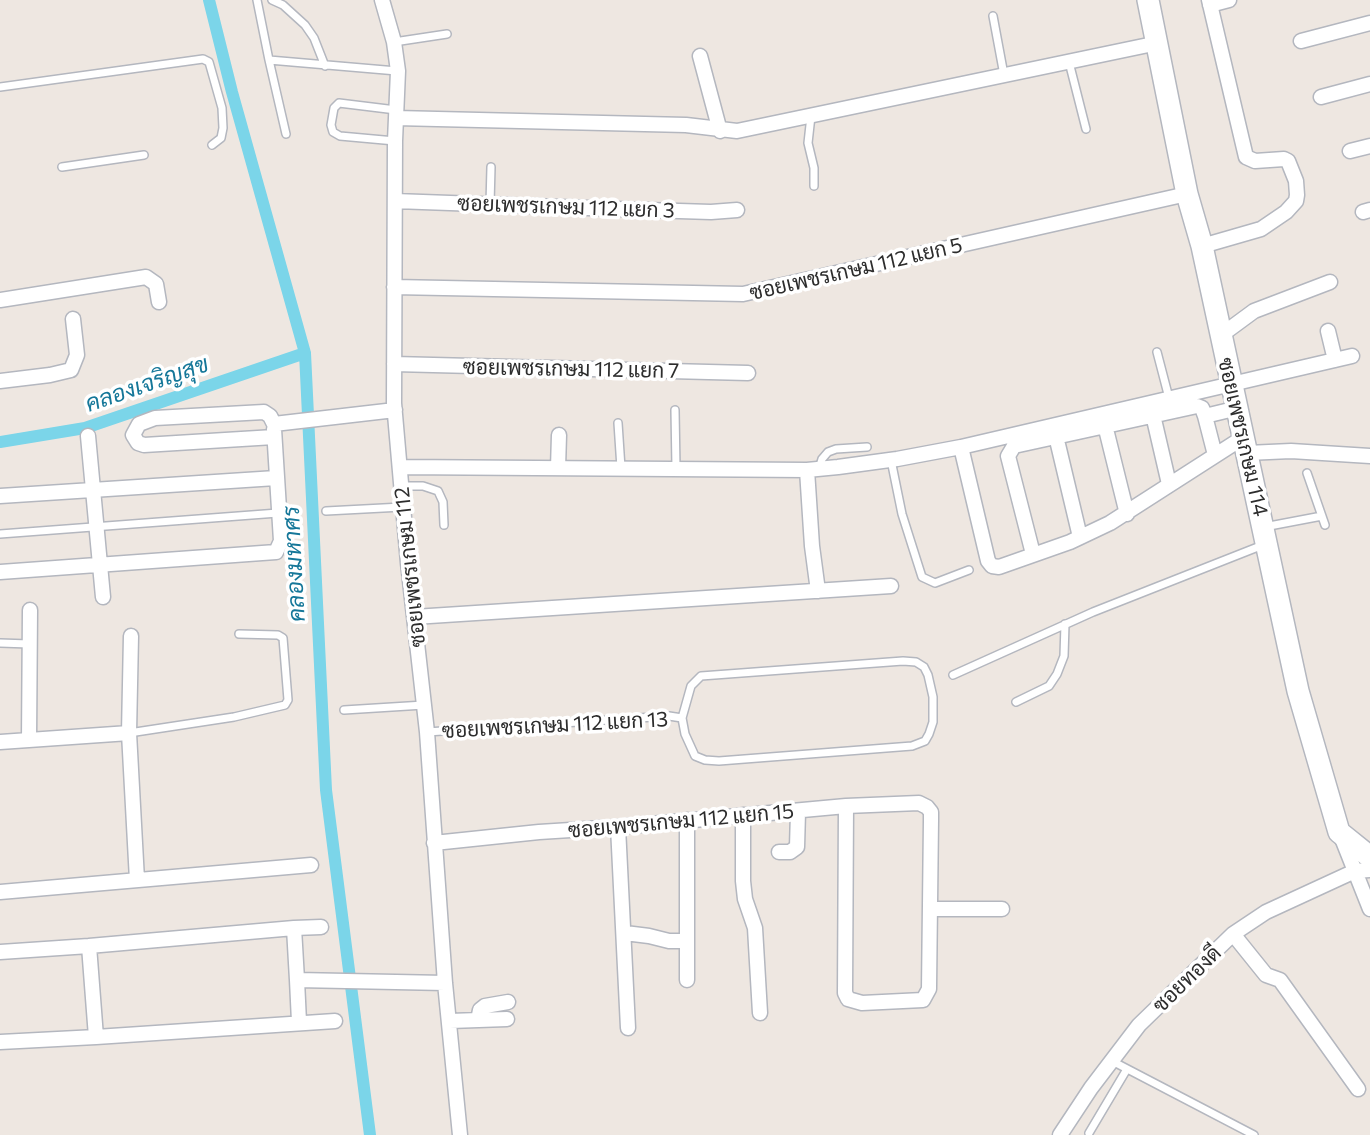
<!DOCTYPE html>
<meta charset="utf-8">
<style>
body{margin:0}
canvas{display:block;background:#eee7e1}
</style>
<canvas width="1370" height="1135"></canvas>
<script>
const g = document.querySelector('canvas').getContext('2d');
g.lineJoin = 'round';
const toPath = rows => new Path2D(rows.map(r => 'M' + r).join(''));
function stroke(path, color, width, dash) { g.strokeStyle = color; g.lineWidth = width; g.lineCap = dash ? 'butt' : 'round'; g.setLineDash(dash || []); g.stroke(path); }
function label(font, color, halo, rows, align = 'center') {
  g.font = font + ' Commissioner,Sarabun,sans-serif'; g.lineWidth = 7; g.setLineDash([]); g.textBaseline = 'middle'; g.strokeStyle = halo; g.fillStyle = color; for (const [text, x, y, turn = 0] of rows) {
    g.save(); g.translate(x, y); g.rotate((+turn || 0) * Math.PI / 180); g.textAlign = isNaN(turn) ? turn : align; if (halo) g.strokeText(text, 0, 0); g.fillText(text, 0, 0); g.restore();
  }
}
stroke(toPath([
 [209,0,232,92,305,353,326,790,370,1135],
 [0,442,85,428,305,353]
]), '#7bd5e9', 12);
const lane = toPath([
 [257,0,269,60,397,71],
 [272,0,283,5,305,25,314,38,325,66],
 [993,16,1004,75],
 [394,42,447,34],
 [269,60,286,134],
 [1069,62,1086,129],
 [0,87,203,59,209,62,222,108,223,128,221,138,212,145],
 [811,116,808,143,814,168,814,186],
 [395,141,340,136,333,132,331,125,334,108,339,103,396,110],
 [62,167,144,155],
 [490,204,491,167],
 [1157,352,1169,398],
 [675,410,676,468],
 [618,423,621,468],
 [891,460,902,514,922,577,935,583,969,570],
 [819,469,822,459,828,452,836,449,867,447],
 [1307,473,1325,525],
 [401,486,423,486,438,491,443,502,444,525],
 [326,511,402,507],
 [1264,527,1322,516],
 [0,534,278,513],
 [0,643,29,644],
 [953,675,1093,612,1263,545],
 [1016,702,1049,686,1057,674,1064,656,1065,624],
 [344,710,424,705],
 [427,732,669,716,682,718,685,734,695,756,705,760,719,761,912,746,925,741,929,734,933,722,933,697,928,675,924,667,916,662,903,661,701,676,691,686,682,718],
 [129,733,234,717,285,705,288,700,283,638,278,635,239,634],
 [1112,1061,1254,1135],
 [1089,1133,1127,1069]
]);
const street = toPath([
 [382,0,394,42,398,71,395,141,394,403,408,563,427,732,445,983,460,1135],
 [1210,5,1229,0],
 [1301,41,1370,23],
 [700,56,720,131],
 [1321,97,1370,84],
 [396,118,686,125,737,131,1158,43],
 [1350,151,1370,146],
 [395,201,615,209,711,212,737,210],
 [1363,212,1370,210],
 [1202,246,1261,229,1286,212,1296,201,1297,195,1296,181,1288,161,1284,159,1255,161,1246,157,1209,0],
 [394,287,743,294,1187,194],
 [0,300,146,277,156,284,159,302],
 [1328,331,1335,360],
 [1220,336,1254,311,1330,282],
 [394,364,748,373],
 [0,381,50,375,71,370,77,355,73,319],
 [1153,415,1169,484],
 [1205,416,1238,408],
 [1103,417,1127,514],
 [88,436,103,597],
 [1056,436,1080,537],
 [274,437,144,445,138,443,133,435,139,424,155,418,264,412,270,416,274,424,395,410],
 [961,447,988,561,992,566,999,567,1070,542,1110,523,1244,437],
 [1247,453,1291,451,1370,456],
 [400,467,807,470,838,467,897,459,961,447,1352,356],
 [558,468,559,435],
 [807,470,812,546,818,591],
 [0,496,276,478],
 [1033,554,1008,456,1014,446,1197,406,1202,408,1205,416,1215,455],
 [0,572,276,552,281,541,274,429],
 [414,617,891,586],
 [131,636,129,733,137,880],
 [29,740,30,610],
 [0,742,129,733],
 [743,815,743,881,745,899,755,928,760,1013],
 [618,827,628,1028],
 [1341,836,1370,909],
 [434,843,539,832,618,827,846,806,919,803,927,807,931,812,931,820,929,989,923,1000,862,1003,848,999,845,993,846,806],
 [779,852,790,852,797,847,798,812],
 [0,892,311,865],
 [931,909,1002,909],
 [294,928,321,927],
 [625,933,649,936,669,941,686,941],
 [1233,934,1266,975,1280,980,1358,1089],
 [0,952,89,946],
 [297,980,299,1022],
 [687,980,687,820],
 [478,1020,480,1010,485,1006,508,1002],
 [335,1021,96,1037,89,946,294,928,297,980,445,983],
 [450,1021,507,1019],
 [0,1042,96,1037],
 [1060,1135,1091,1088,1139,1025,1233,934,1266,912,1355,871,1370,870]
]);
const secondary = toPath([
 [1148,0,1187,194,1202,246,1298,691,1339,832,1370,857]
]);
stroke(lane, '#b4b7bf', 10);
stroke(street, '#b4b7bf', 17);
stroke(secondary, '#b4b7bf', 24);
stroke(lane, '#fff', 7);
stroke(street, '#fff', 14);
stroke(secondary, '#fff', 21);
label('21px', '#2d2d2d', '#fff', [
 ["ซอยเพชรเกษม 112 แยก 3",566,207,2],
 ["ซอยเพชรเกษม 112 แยก 5",856,269,-13],
 ["ซอยเพชรเกษม 112 แยก 7",571,369,1],
 ["ซอยเพชรเกษม 114",1243,437,77],
 ["ซอยเพชรเกษม 112",410,567,-96],
 ["ซอยเพชรเกษม 112 แยก 13",555,725,-3],
 ["ซอยเพชรเกษม 112 แยก 15",681,821,-5],
 ["ซอยทองดี",1187,979,-44]
]);
label('italic 23px', '#157799', '#fff', [
 ["คลองเจริญสุข",147,384,-19],
 ["คลองมหาศร",294,564,-93]
]);
</script>
